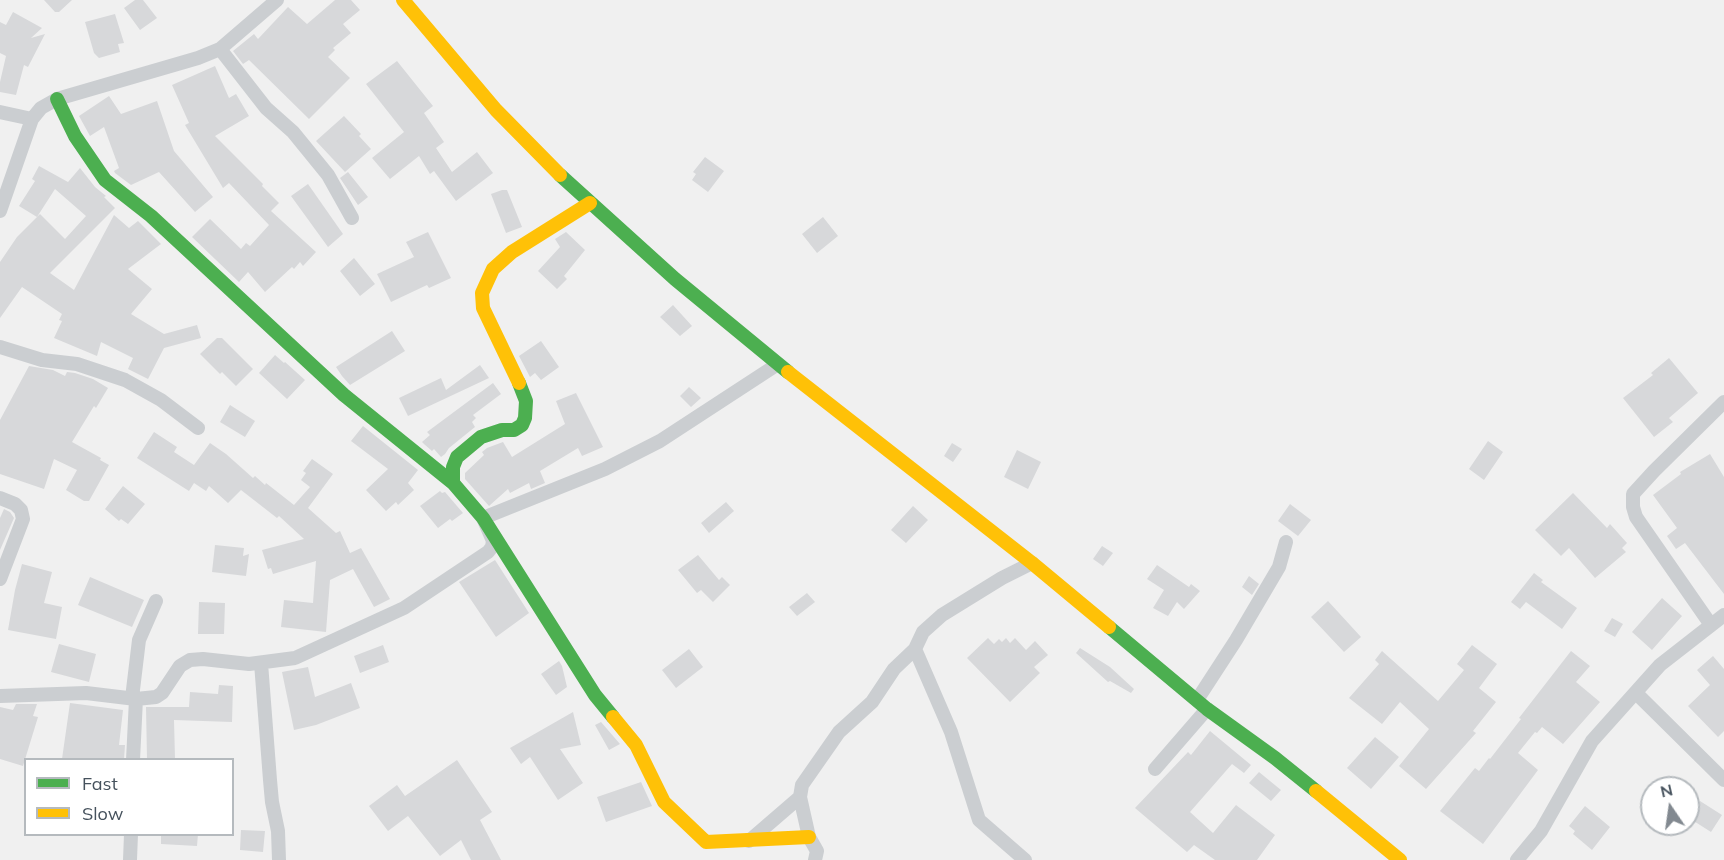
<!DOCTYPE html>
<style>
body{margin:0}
#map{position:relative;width:1724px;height:860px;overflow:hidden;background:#f0f0f0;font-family:Mulish,sans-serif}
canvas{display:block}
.legend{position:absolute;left:24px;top:758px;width:210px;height:78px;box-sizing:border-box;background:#fff;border:2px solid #b5babe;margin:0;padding:8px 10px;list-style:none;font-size:18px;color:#46525d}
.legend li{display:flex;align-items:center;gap:12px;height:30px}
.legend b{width:30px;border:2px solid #b5babe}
.north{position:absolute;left:1640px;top:776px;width:60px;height:60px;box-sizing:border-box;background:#fff;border:2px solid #b5babe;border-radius:50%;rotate:347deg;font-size:16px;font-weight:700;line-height:24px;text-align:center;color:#46525d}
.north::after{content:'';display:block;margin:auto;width:21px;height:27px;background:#828990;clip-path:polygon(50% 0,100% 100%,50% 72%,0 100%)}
</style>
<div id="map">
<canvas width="1724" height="860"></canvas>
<ul class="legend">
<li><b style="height:8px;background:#4caf50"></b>Fast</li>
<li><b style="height:8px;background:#ffc107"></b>Slow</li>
</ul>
<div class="north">N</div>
</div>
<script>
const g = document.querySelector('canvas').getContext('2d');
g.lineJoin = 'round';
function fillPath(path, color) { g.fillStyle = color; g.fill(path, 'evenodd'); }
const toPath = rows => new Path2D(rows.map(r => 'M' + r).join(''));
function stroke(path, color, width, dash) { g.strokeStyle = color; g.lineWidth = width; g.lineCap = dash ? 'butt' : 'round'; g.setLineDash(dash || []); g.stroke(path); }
fillPath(toPath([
 [44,0,72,0,59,12,55,12],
 [135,0,143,0,157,18,140,30,124,8],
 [335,0,351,0,360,10,343,24,351,33,333,48,335,50,328,57,350,78,309,119,249,60,243,64,233,51,254,34,258,39,288,7,307,24],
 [13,12,42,28,31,38,45,34,28,67,24,65,16,95,0,92,0,82,6,56,0,53,0,22,6,25],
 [115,14,124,43,118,44,120,52,99,58,94,53,85,22],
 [397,61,433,106,424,113,444,142,436,148,452,172,477,152,493,173,456,201,434,171,430,174,419,156,390,179,372,158,404,132,366,84],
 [215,66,229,98,236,94,249,116,215,136,263,184,262,186,279,203,271,211,316,252,303,266,300,262,294,269,292,267,265,292,248,272,239,282,192,237,210,219,241,249,246,243,250,246,269,225,229,183,223,188,185,125,189,123,172,85],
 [109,96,121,114,157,101,174,151,213,197,195,212,159,172,131,185,115,173,114,171,119,168,104,127,90,136,79,116],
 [344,116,361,134,359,136,371,149,345,172,316,141],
 [705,157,724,171,708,192,692,180,696,174,693,172],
 [39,166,68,182,80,168,95,187,106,196,104,197,115,208,50,273,74,290,114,215,129,228,138,221,161,244,128,269,152,289,131,314,164,334,197,325,201,338,164,348,148,379,128,369,133,358,101,342,97,356,54,338,62,321,59,320,62,314,22,287,0,318,0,262,17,237,40,214,65,239,86,216,55,189,37,217,19,206,35,181,32,179],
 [348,172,368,197,358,205,340,178],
 [308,184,343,234,328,247,291,196],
 [502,190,507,190,522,227,506,233,491,194],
 [823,217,838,236,817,253,802,234],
 [428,232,451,278,429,288,427,285,391,302,377,274,414,257,406,242],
 [566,232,585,250,564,276,567,279,557,289,538,271,560,247,555,239],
 [354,258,375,284,360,296,340,271],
 [673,305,692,326,680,336,660,317],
 [392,331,405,351,350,385,342,376,336,367],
 [217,338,222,338,253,369,236,386,222,372,220,374,200,354],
 [541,341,559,367,541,380,535,373,530,377,519,356],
 [275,355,284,363,285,362,305,380,287,399,259,373],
 [1669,358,1698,393,1669,418,1673,422,1654,437,1623,398,1653,375,1651,373],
 [480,365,489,378,408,416,399,398,441,378,446,390],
 [29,366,53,370,65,376,67,372,75,373,93,379,108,388,96,408,94,406,72,442,101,458,100,460,109,465,89,501,84,501,66,490,77,470,54,459,44,489,0,474,0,420],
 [493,383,501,394,473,415,476,418,472,422,475,427,449,448,445,454,441,457,434,449,432,451,424,444,422,442,430,435,427,432],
 [689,387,701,398,691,407,680,396],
 [576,393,603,447,582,456,578,448,540,471,545,483,531,489,529,483,510,493,508,489,489,506,465,479,465,473,484,455,482,452,487,448,503,442,512,457,565,424,556,401],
 [230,405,255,421,245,437,220,422],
 [363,426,418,470,408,483,414,490,398,505,396,502,386,511,366,490,388,469,351,441],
 [154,432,177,447,174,452,194,465,210,443,226,454,253,478,255,476,265,485,266,483,294,505,310,487,301,480,306,473,303,471,312,459,333,474,308,508,336,533,340,531,350,553,361,548,390,599,374,607,353,569,330,580,326,632,281,627,284,600,313,603,316,561,273,574,271,568,268,569,262,550,304,539,279,516,277,518,241,490,228,503,209,486,206,491,194,483,189,491,137,458],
 [1488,441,1503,452,1484,480,1469,469],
 [952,443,962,449,953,462,944,456],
 [1017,450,1041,462,1028,489,1004,477],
 [1710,454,1724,477,1724,594,1685,543,1676,549,1667,536,1677,528,1653,495,1681,474,1680,472],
 [123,486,145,504,128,524,121,519,119,521,105,509],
 [440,491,442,493,445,492,463,513,452,521,450,519,438,528,420,506],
 [1573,493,1607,528,1610,524,1627,543,1622,548,1626,552,1595,578,1569,548,1561,556,1535,530],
 [726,502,734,511,709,533,701,523],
 [1290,504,1311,520,1298,536,1278,521],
 [913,506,928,520,906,543,891,530],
 [4,509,10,512,14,518,0,550,0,518],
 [215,545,244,548,243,556,249,554,246,576,212,572],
 [1102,546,1113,553,1103,566,1093,559],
 [698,555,719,580,722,577,730,585,713,602,701,590,697,593,678,570],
 [495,560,529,613,496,637,459,582],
 [22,564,52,572,44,603,62,607,56,639,8,630,15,590],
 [1157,565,1189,587,1191,584,1200,591,1184,609,1177,602,1168,616,1153,608,1164,590,1147,579],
 [1534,573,1543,580,1541,582,1577,608,1562,629,1526,602,1520,609,1511,602],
 [1249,576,1259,584,1252,595,1242,587],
 [90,577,144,600,132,627,78,605],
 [807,593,815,602,797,616,789,607],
 [1662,598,1682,616,1652,650,1632,632],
 [1328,601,1361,637,1344,652,1311,617],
 [199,602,225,603,224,634,198,634],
 [1612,618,1623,624,1615,637,1604,631],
 [988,638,994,644,999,639,1002,642,1006,638,1010,643,1015,638,1026,650,1035,641,1048,655,1034,667,1040,673,1010,702,967,658],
 [59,644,96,654,89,682,51,672],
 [383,645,389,662,360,673,354,656],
 [1472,645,1497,664,1479,688,1496,702,1473,731,1476,733,1426,789,1399,766,1429,729,1400,702,1382,724,1349,698,1379,664,1375,660,1382,651,1438,701,1464,670,1457,664],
 [1080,648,1110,667,1134,689,1131,693,1110,681,1108,682,1076,653],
 [689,649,703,667,676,688,662,670],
 [1571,651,1590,666,1576,682,1600,702,1563,744,1542,727,1537,733,1535,732,1518,753,1538,770,1483,844,1440,811,1475,768,1479,771,1489,758,1490,759,1521,719,1519,718],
 [1713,656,1724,669,1724,731,1718,737,1688,706,1710,685,1697,670],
 [559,661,562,666,567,687,556,695,541,674],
 [308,667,315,697,351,683,360,708,316,725,294,730,282,672],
 [219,685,233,686,232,722,174,720,175,759,147,759,146,707,189,707,190,692,218,694],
 [70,703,123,710,119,745,125,745,124,759,62,759],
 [16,704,37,704,33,716,38,717,23,766,0,759,0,707,13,710],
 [573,712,581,745,560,749,583,783,558,800,530,757,521,764,510,748],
 [601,722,620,744,609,750,595,725],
 [1210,731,1251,765,1244,773,1232,764,1190,812,1213,833,1236,805,1275,835,1257,860,1215,860,1194,845,1187,852,1135,808,1188,752,1191,755],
 [1375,737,1399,757,1371,789,1347,768],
 [457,760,492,812,480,820,501,860,471,860,461,840,440,856,408,816,388,831,369,806,397,785,405,796],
 [1259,772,1281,790,1271,801,1249,783],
 [641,782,652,806,606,822,597,797],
 [1700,801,1722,815,1711,832,1689,818],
 [1585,806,1610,827,1592,850,1573,834,1575,831,1569,826],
 [241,830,265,831,263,852,240,850],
 [161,834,198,834,197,846,161,844]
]), '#d7d8da');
stroke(toPath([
 [220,49,266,108,293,132,328,175,352,218],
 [0,112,32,119],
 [0,211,32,119,41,108,57,99,198,58,220,49,277,0],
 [0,347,42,360,77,364,125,380,161,400,198,428],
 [0,498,15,504,21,510,23,519,0,579],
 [1711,625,1636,517,1633,507,1633,494,1654,471,1724,402],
 [915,649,951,732,979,820,1025,860],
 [261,663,270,780,272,802,278,831,279,860],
 [1636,693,1724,780],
 [0,696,86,693,136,699,133,760],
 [132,698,139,640,156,601],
 [136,699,156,697,162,693,180,666,190,660,203,659,249,664,295,658,404,608,488,552,492,547,493,541,483,518,605,469,660,441,778,364],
 [1197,700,1236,640,1279,567,1286,542],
 [1155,769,1207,709],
 [749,841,800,797],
 [130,860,131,834],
 [815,860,817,851,809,837,800,797,802,785,839,732,872,702,894,669,915,649,923,632,942,615,1002,578,1032,563],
 [1517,860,1541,831,1592,741,1660,665,1724,615]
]), '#cbced1', 14);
stroke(toPath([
 [57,99,75,136,105,180,151,216,344,395,453,483],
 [560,175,675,279,788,372],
 [519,383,526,401,525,418,522,425,514,430,502,430,481,437,457,457,453,467,453,483,483,518,595,695,613,717],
 [1109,627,1207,709,1275,758,1316,791]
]), '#4caf50', 14);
stroke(toPath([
 [403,0,496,110,560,175],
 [788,372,1032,563,1109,627],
 [519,383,483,308,482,293,493,269,512,252,590,203],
 [613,717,636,745,664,802,706,842,809,837],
 [1316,791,1400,860]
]), '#ffc107', 14);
</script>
